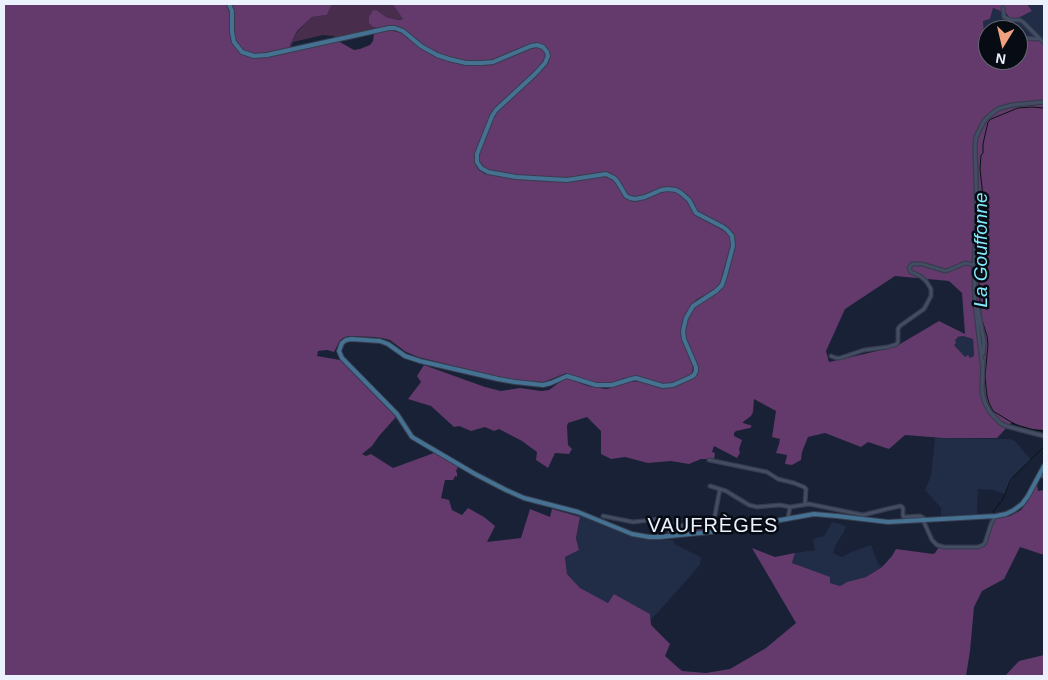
<!DOCTYPE html>
<meta charset="utf-8">
<style>
body{margin:0}
#map{position:relative;width:1048px;height:680px;overflow:hidden;background:#182135;font-family:Helvetica,sans-serif}
canvas{display:block}
.frame{position:absolute;inset:0;border:5px solid #ecf2fd;pointer-events:none}
.north{position:absolute;left:978px;top:20px;width:50px;height:50px;box-sizing:border-box;background:#070b14;border:1px solid #636771;border-radius:50%;rotate:189deg;font-size:14px;font-weight:700;line-height:20px;text-align:center;color:#ecf2fd}
.north::after{content:'';display:block;margin:auto;width:18px;height:22px;background:#f1a17d;clip-path:polygon(50% 0,100% 100%,50% 72%,0 100%)}
</style>
<div id="map">
<canvas width="1048" height="680"></canvas>
<div class="frame"></div>
<div class="north">N</div>
</div>
<script>
const g = document.querySelector('canvas').getContext('2d');
g.lineJoin = 'round';
function fillPath(path, color) { g.fillStyle = color; g.fill(path, 'evenodd'); }
const toPath = rows => new Path2D(rows.map(r => 'M' + r).join(''));
function stroke(path, color, width, dash) { g.strokeStyle = color; g.lineWidth = width; g.lineCap = dash ? 'butt' : 'round'; g.setLineDash(dash || []); g.stroke(path); }
function label(font, color, halo, rows, align = 'center') {
  g.font = font + ' Helvetica,sans-serif'; g.lineWidth = 5; g.setLineDash([]); g.textBaseline = 'middle'; g.strokeStyle = halo; g.fillStyle = color; for (const [text, x, y, turn = 0] of rows) {
    g.save(); g.translate(x, y); g.rotate((+turn || 0) * Math.PI / 180); g.textAlign = isNaN(turn) ? turn : align; if (halo) g.strokeText(text, 0, 0); g.fillText(text, 0, 0); g.restore();
  }
}
fillPath(toPath([
 [1027,4,1044,4,1044,43,1039,41,1018,41,1018,30,988,30,988,40,984,34,983,21,990,19,993,8,1018,18,1032,11],
 [963,336,973,339,974,356,970,358,965,357,954,345,955,343,955,339,957,337],
 [935,438,1009,439,1015,441,1031,460,1014,476,1005,494,993,490,978,489,977,514,941,516,941,508,925,490,931,476],
 [553,508,579,515,632,537,648,540,673,540,676,545,701,557,700,565,651,620,650,614,614,594,608,603,580,588,567,574,565,557,579,550,576,538,580,517,552,509],
 [832,522,846,526,844,532,836,544,833,553,842,557,851,552,871,545,878,564,882,566,866,577,847,582,841,585,840,586,830,583,792,563,795,553,815,550,813,539,824,536]
]), '#212d46');
fillPath(toPath([
 [332,4,393,4,404,18,398,20,386,17,378,11,373,27,377,28,336,38,334,36,323,35,293,42,290,48,290,45,297,32,312,17,327,15],
 [701,520,714,522,717,524,731,527,675,533,672,531,675,527,683,527]
]), '#482d4d');
fillPath(toPath([
 [4,4,227,4,229,12,230,33,234,46,243,55,254,58,268,57,338,41,354,50,360,49,370,45,373,41,374,33,389,30,402,33,420,48,436,57,448,61,466,65,482,66,493,64,532,48,539,47,543,50,545,53,545,58,539,67,494,109,490,115,475,154,474,160,476,165,479,170,485,174,516,179,567,182,606,176,615,182,624,197,629,200,635,202,646,199,661,192,668,191,675,192,680,194,687,201,695,215,726,232,730,237,731,245,720,283,715,289,696,300,692,305,685,314,682,324,681,331,682,340,693,367,692,373,683,379,669,384,663,384,636,376,624,378,611,383,596,383,566,373,544,382,522,381,494,376,418,357,406,352,390,340,382,338,374,337,349,336,345,337,340,340,334,352,327,350,318,351,317,356,340,360,396,417,379,436,372,446,362,454,366,456,371,454,393,468,434,453,458,467,456,471,457,473,457,477,455,476,453,480,445,480,441,498,449,500,452,510,462,515,468,508,484,517,495,526,487,542,521,538,530,509,550,517,552,509,580,517,576,538,579,550,565,557,567,574,580,588,608,603,614,594,650,614,651,625,670,644,665,656,682,671,706,673,730,669,766,648,796,623,752,548,775,557,795,553,792,563,830,577,830,583,840,586,847,582,866,577,882,567,892,556,896,549,933,554,935,553,939,547,946,549,981,548,986,545,993,524,996,519,1010,516,1021,510,1028,501,1037,484,1038,491,1044,490,1044,555,1020,547,1004,579,982,591,974,607,970,651,966,676,4,676],
 [231,4,332,4,327,15,312,17,297,31,290,45,290,48,257,55,246,52,237,44,234,32,232,7],
 [393,4,1027,4,1032,11,1018,18,1013,22,1006,13,993,8,990,19,983,21,984,34,988,40,988,60,1018,60,1018,41,1039,41,1044,43,1044,430,1032,429,1021,426,1012,422,997,438,943,438,905,435,889,449,868,442,861,447,825,433,808,437,802,452,801,460,792,465,785,464,787,455,776,453,779,444,780,439,772,437,776,411,754,399,753,412,751,416,743,422,743,423,750,425,752,426,750,428,736,431,734,433,734,436,742,440,739,449,740,453,737,458,714,446,712,452,715,453,714,460,710,459,701,459,689,464,671,461,648,463,625,457,611,459,601,454,601,431,587,417,568,423,567,426,568,445,572,449,569,454,555,453,548,468,536,460,537,452,522,441,499,429,494,431,485,427,471,431,459,426,454,427,431,406,408,399,421,382,417,376,424,365,485,387,501,391,520,388,541,391,549,390,564,379,566,378,588,386,606,389,611,388,630,382,640,381,663,388,669,388,685,382,692,379,697,372,686,339,685,331,687,319,694,307,724,285,727,277,735,246,735,240,734,235,728,229,698,212,690,199,682,191,676,188,668,187,660,188,645,195,635,198,627,195,618,180,615,176,607,172,567,178,516,175,488,170,482,167,478,160,479,154,493,117,497,111,542,70,549,60,549,52,546,48,540,44,528,45,498,58,482,62,466,61,449,58,438,53,422,45,407,31,400,28,392,26,377,28,373,27,369,23,369,17,373,10,378,11,386,17,398,20,403,19],
 [895,276,949,281,962,293,965,334,939,321,895,347,829,362,826,351,845,309],
 [963,336,973,339,974,356,970,358,968,355,965,357,954,345,956,343,955,339,957,339,957,337],
 [1044,655,1044,676,1005,676,1019,661]
]), '#633a6b');
stroke(toPath([
 [1044,108,1032,107,1018,108,991,119,988,122,983,144,983,153,981,155,980,169,984,206,984,219,982,248,978,264,978,269,981,317,987,336,988,344,985,377,987,396,989,403,993,411,1016,425,1034,430,1044,431],
 [993,512,1003,499,1011,479,1044,447]
]), '#081416', 1);
const minor = toPath([
 [1003,8,1004,17,1011,20,1012,30],
 [1011,20,1020,20,1023,22,1044,43],
 [1018,38,1040,39],
 [831,356,836,358,840,358,864,350,888,347,897,344,898,341,898,329,900,326,924,309,931,296,931,289,926,281,920,276,911,272,909,268,912,264,922,264,945,271,949,270,965,263,974,265],
 [709,460,767,472,778,479,794,483,804,487,806,489,805,504],
 [1042,476,1044,476],
 [710,486,726,491,749,505,757,507,780,505,790,507],
 [603,516,633,522,660,519,674,525,681,526,698,519,704,519,732,524,739,527],
 [788,518,790,507,809,504,863,515,891,508,901,506,903,508,903,516,904,517,920,516,925,519],
 [714,520,720,489],
 [923,520,932,540,937,545,944,547,978,547,983,545,985,543,991,524,995,517],
 [672,536,670,533,670,529,674,525]
]);
const tertiary = toPath([
 [978,309,984,342,983,354],
 [983,361,982,392,985,403,990,412,1000,423,1006,426,1044,436],
 [982,362,975,303,974,265,977,215,975,146,976,137,984,121,990,115,998,109,1012,105,1044,102]
]);
const primary = toPath([
 [229,4,232,11,232,32,234,42,242,52,254,56,267,55,389,28,395,28,403,31,421,46,437,55,449,59,466,63,482,63,493,62,531,46,537,45,543,47,547,52,548,56,545,63,535,74,496,110,492,116,477,154,477,162,481,168,488,172,516,177,567,180,606,174,614,178,617,181,626,196,630,198,635,199,645,197,661,190,668,189,676,190,681,193,689,200,696,213,723,227,727,230,732,236,733,246,725,276,722,285,716,291,693,306,686,318,683,331,684,339,696,367,696,371,694,375,691,377,673,385,663,386,636,378,631,379,612,385,596,385,567,376,551,383,543,385,515,382,498,379,420,361,405,356,388,344,380,341,351,339,346,340,342,343,339,351,342,358,397,414,412,437,475,474,506,490,524,498,578,512,632,534,649,537,660,537,720,531,814,514,837,516,888,522,996,516,1006,514,1014,510,1022,504,1028,496,1044,466]
]);
stroke(minor, '#373d4e', 5);
stroke(tertiary, '#373d4e', 5.5);
stroke(primary, '#373d4e', 6);
stroke(minor, '#434e65', 2.5);
stroke(tertiary, '#434e65', 3);
stroke(primary, '#457193', 4);
label('italic 19px', '#83eafb', '#070b14', [
 ["La Gouffonne",982,250,-90]
]);
g.letterSpacing = '1px';
label('20px', '#ecf2fd', '#070b14', [
 ["VAUFRÈGES",713,526]
]);
g.letterSpacing = '0px';
</script>
